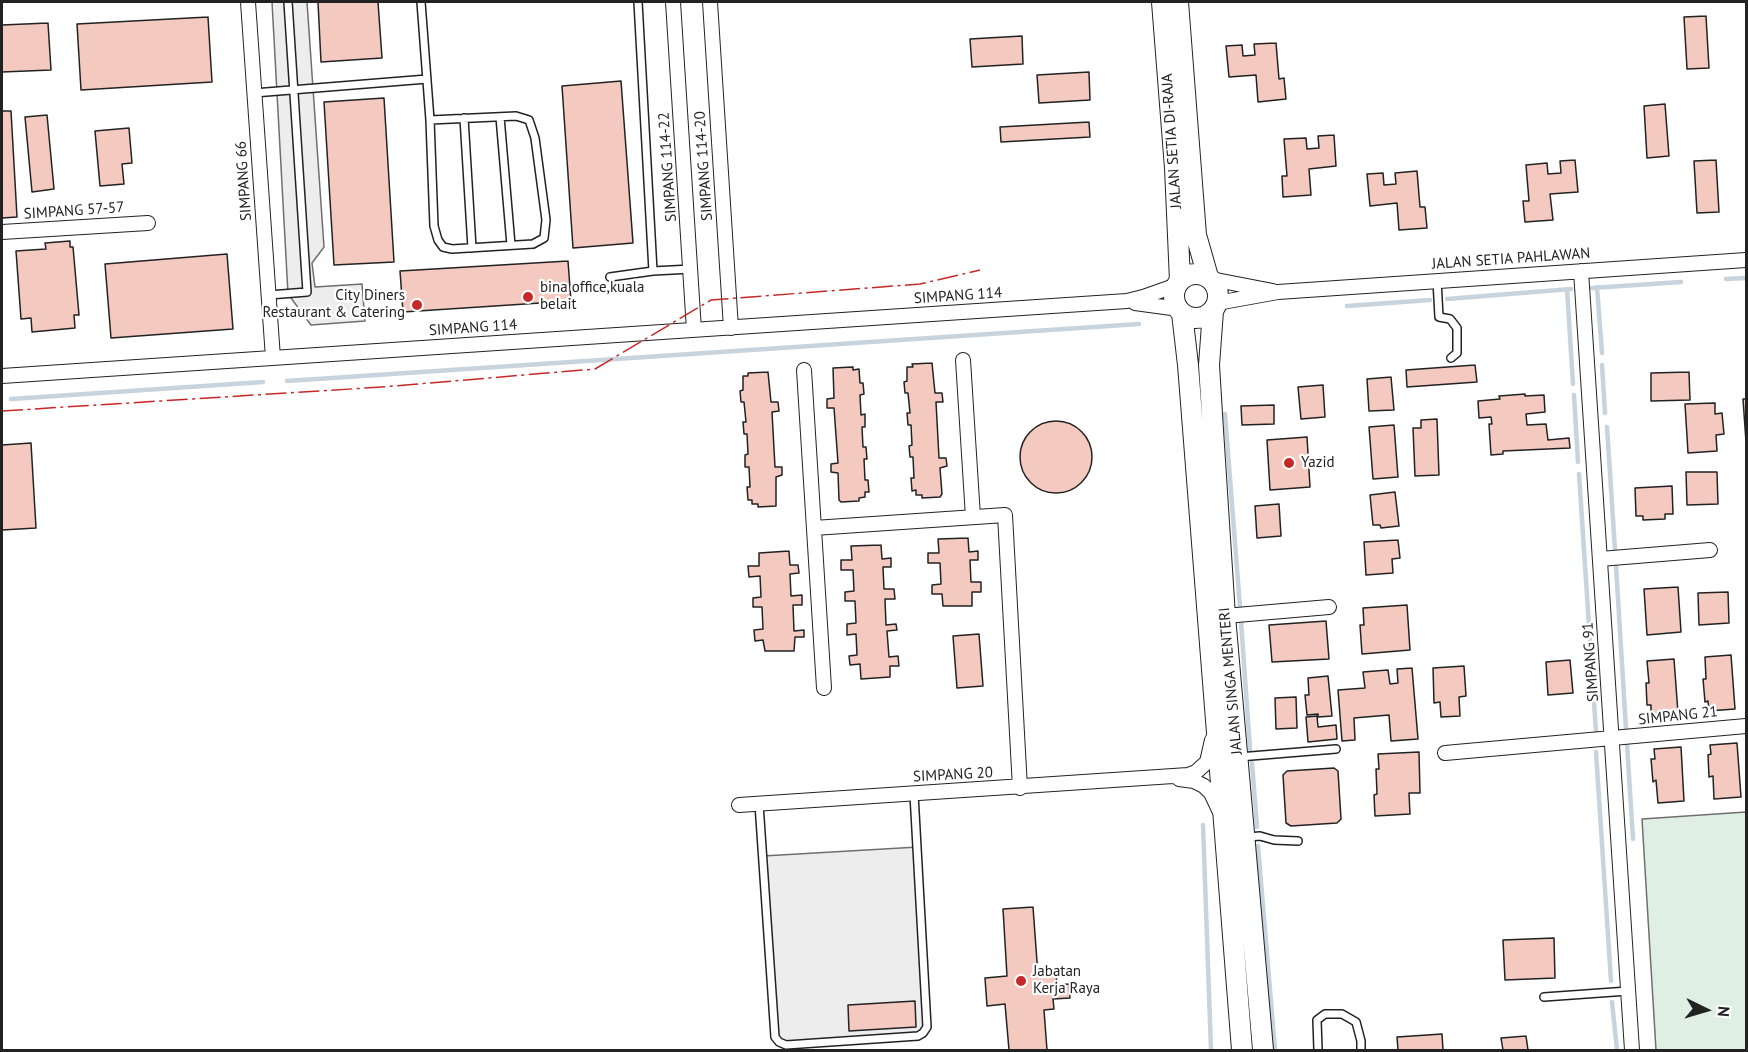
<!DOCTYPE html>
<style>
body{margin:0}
#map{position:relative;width:1748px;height:1052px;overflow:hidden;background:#fff;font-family:"PT Sans",sans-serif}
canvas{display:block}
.frame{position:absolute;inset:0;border:3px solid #222;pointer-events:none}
.north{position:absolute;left:1676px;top:980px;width:60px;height:60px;-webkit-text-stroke:4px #fff;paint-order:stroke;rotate:95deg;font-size:16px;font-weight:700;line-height:24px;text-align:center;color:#222}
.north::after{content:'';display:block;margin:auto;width:21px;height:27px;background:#222;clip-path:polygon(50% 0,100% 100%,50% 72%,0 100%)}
</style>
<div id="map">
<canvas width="1748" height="1052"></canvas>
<div class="frame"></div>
<div class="north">N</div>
</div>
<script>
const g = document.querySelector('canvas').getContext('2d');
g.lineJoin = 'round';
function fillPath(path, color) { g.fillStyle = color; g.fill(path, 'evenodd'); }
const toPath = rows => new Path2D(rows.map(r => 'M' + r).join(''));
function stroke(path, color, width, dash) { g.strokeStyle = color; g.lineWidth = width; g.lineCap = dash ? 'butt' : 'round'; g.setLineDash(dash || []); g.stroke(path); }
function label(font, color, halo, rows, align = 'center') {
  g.font = font + ' "PT Sans",sans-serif'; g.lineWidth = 4.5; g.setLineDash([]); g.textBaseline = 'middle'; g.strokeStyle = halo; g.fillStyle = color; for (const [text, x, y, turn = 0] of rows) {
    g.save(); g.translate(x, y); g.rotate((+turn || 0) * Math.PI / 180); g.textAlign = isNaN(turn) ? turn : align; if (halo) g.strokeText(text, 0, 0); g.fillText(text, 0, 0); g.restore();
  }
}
const green = toPath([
 [1746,812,1746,1050,1656,1050,1642,819,1746,812]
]);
fillPath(green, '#e0efe3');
stroke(green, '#6f6f6f', 1.5);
const parking = toPath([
 [272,2,307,2,324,247,312,263,315,287,362,284,365,321,311,325,288,294,272,2],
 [918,847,928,1020,923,1033,786,1045,775,1037,763,856,918,847]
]);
fillPath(parking, '#ededed');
stroke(parking, '#6f6f6f', 1.5);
stroke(toPath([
 [1726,279,1746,278],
 [1597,287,1602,353],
 [1592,288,1681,282],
 [1567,289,1573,384],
 [1447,299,1571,289],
 [1347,306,1430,300],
 [1602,365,1605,413],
 [287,381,1139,324],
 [1574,395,1578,462],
 [11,399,263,382],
 [1225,414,1240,607],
 [1607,427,1615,550],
 [1579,474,1596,732],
 [1616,566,1626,729],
 [1241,621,1250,749],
 [1627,744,1633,839],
 [1596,752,1611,981],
 [1252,763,1257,827],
 [1203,825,1211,1050],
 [1258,846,1275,1050],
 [1612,1002,1617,1050]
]), '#c7d3dd', 4.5);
const building = toPath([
 [318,2,378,2,382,58,321,62,318,2],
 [1706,16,1709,68,1687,69,1684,17,1706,16],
 [208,17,212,82,81,90,77,24,208,17],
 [48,23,51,70,2,72,2,25,48,23],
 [1022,36,1023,64,972,67,970,39,1022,36],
 [1276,43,1279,79,1284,78,1286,99,1258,102,1256,75,1229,77,1226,46,1242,45,1243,56,1255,55,1254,44,1276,43],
 [1089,72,1090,100,1039,103,1037,75,1089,72],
 [621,81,633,243,573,248,562,86,621,81],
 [384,98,394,262,334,265,324,102,384,98],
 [1665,104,1669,156,1647,158,1644,106,1665,104],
 [2,111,11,111,17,217,2,218,2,111],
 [47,115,54,189,32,192,25,117,47,115],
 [1089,122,1090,137,1001,142,1000,127,1089,122],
 [129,128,132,163,122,164,124,184,100,186,95,131,129,128],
 [1334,135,1336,166,1309,169,1311,195,1283,197,1282,176,1287,176,1284,139,1306,138,1307,149,1319,148,1318,136,1334,135],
 [1575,160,1578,192,1550,194,1553,220,1525,222,1523,201,1529,201,1526,165,1547,163,1548,174,1561,173,1560,161,1575,160],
 [1716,160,1719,212,1697,213,1694,161,1716,160],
 [1417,171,1420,207,1425,207,1427,228,1399,230,1397,203,1370,206,1367,174,1383,173,1384,185,1396,184,1395,173,1417,171],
 [70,241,70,247,73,247,79,315,74,315,75,328,32,332,31,318,21,319,16,251,46,249,45,243,70,241],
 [227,254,233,329,111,338,105,264,227,254],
 [568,261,571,301,403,312,400,271,568,261],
 [932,363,935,393,942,393,943,402,936,402,939,458,946,458,947,466,940,468,942,494,940,497,922,498,922,495,916,495,916,490,912,491,911,478,914,478,913,457,910,457,909,446,912,445,911,425,908,425,907,413,910,413,908,393,905,393,904,382,907,381,907,367,913,367,912,364,932,363],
 [1475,365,1477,382,1407,387,1406,370,1475,365],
 [853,367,853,370,859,369,860,383,863,383,864,394,860,395,861,415,865,414,865,427,862,427,863,447,866,447,867,459,864,459,865,480,868,480,869,492,865,492,865,497,859,498,859,501,841,502,839,500,838,473,831,472,831,464,838,463,834,408,827,408,827,399,834,398,833,368,853,367],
 [768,372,771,402,778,402,779,411,772,412,775,467,782,467,782,475,776,477,776,506,758,507,758,504,752,504,752,500,748,500,747,487,750,487,749,467,745,467,745,455,748,454,747,434,744,434,743,422,746,422,744,402,741,402,740,391,743,390,743,376,748,376,748,373,768,372],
 [1689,372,1690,400,1651,401,1651,373,1689,372],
 [1391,377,1394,410,1369,411,1367,379,1391,377],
 [1323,385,1325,417,1301,419,1298,387,1323,385],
 [1525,394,1525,396,1544,395,1545,412,1526,414,1527,425,1546,424,1548,440,1569,438,1570,448,1503,451,1503,454,1491,455,1489,424,1492,424,1491,417,1479,418,1478,401,1500,399,1499,396,1525,394],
 [1743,399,1746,399,1746,442,1743,399],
 [1715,403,1715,414,1722,413,1724,434,1716,435,1717,451,1688,453,1685,404,1715,403],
 [1274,405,1274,424,1242,425,1241,406,1274,405],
 [1437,419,1439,475,1415,476,1413,428,1421,428,1421,420,1437,419],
 '1020 457a36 36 0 1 1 72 0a36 36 0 1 1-72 0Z',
 [1394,425,1398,477,1373,479,1369,427,1394,425],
 [1307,437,1310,487,1270,490,1267,440,1307,437],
 [31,443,36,528,2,530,2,445,31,443],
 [1686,472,1717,472,1718,504,1687,505,1686,472],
 [1672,486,1673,514,1665,514,1665,519,1643,520,1643,516,1636,516,1635,488,1672,486],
 [1395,492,1399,526,1381,528,1380,525,1373,525,1370,495,1395,492],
 [1279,504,1281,536,1257,538,1255,506,1279,504],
 [968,538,969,552,978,551,978,560,970,560,971,582,981,582,981,592,972,592,972,606,943,606,942,594,932,594,932,585,941,584,940,563,928,563,928,553,939,553,938,539,968,538],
 [1398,540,1400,558,1392,559,1393,573,1366,575,1364,542,1398,540],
 [881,545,882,559,891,558,891,567,883,567,884,589,894,589,895,599,885,599,886,625,896,624,897,630,887,631,889,657,898,656,899,666,890,666,890,677,861,679,860,664,850,665,849,656,857,655,856,634,847,635,847,624,856,623,855,601,845,601,845,592,854,591,853,570,841,570,841,560,852,560,851,546,881,545],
 [789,551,790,565,798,565,799,573,790,574,791,596,802,595,802,605,793,605,794,631,804,630,804,637,795,637,794,651,765,651,763,640,755,641,754,630,763,629,762,607,753,607,753,598,761,597,760,576,749,577,748,566,759,566,759,553,789,551],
 [1678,587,1681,632,1647,635,1644,589,1678,587],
 [1728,592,1729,623,1699,625,1698,593,1728,592],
 [1407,605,1410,650,1362,654,1360,625,1364,625,1363,608,1407,605],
 [1326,621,1329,659,1272,662,1269,625,1326,621],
 [979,634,983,686,957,688,953,636,979,634],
 [1731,655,1735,709,1709,711,1708,701,1705,702,1703,679,1706,679,1705,657,1731,655],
 [1674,659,1678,713,1651,715,1651,705,1647,705,1646,683,1649,683,1647,661,1674,659],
 [1570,660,1573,693,1548,695,1546,662,1570,660],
 [1464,666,1466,696,1459,697,1460,716,1441,717,1440,702,1434,703,1433,668,1464,666],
 [1412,668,1418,739,1391,741,1389,715,1354,718,1355,740,1342,741,1338,690,1365,688,1363,672,1388,670,1390,684,1398,683,1397,669,1412,668],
 [1328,676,1332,716,1318,717,1318,714,1307,715,1305,695,1309,695,1308,678,1328,676],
 [1296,697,1297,728,1276,729,1275,698,1296,697],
 [1317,716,1318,727,1336,725,1337,739,1308,742,1306,717,1317,716],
 [1737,743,1741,797,1714,799,1713,776,1709,777,1708,755,1711,754,1710,745,1737,743],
 [1681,747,1684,801,1658,803,1656,780,1653,782,1651,759,1655,759,1654,749,1681,747],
 [1419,752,1420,793,1409,793,1410,814,1375,816,1374,795,1377,794,1376,769,1379,769,1378,754,1419,752],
 [1334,768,1338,771,1341,819,1337,823,1291,826,1286,823,1283,775,1287,771,1334,768],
 [1033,907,1038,975,1056,974,1057,985,1069,984,1070,998,1053,999,1054,1009,1044,1010,1047,1050,1009,1050,1005,1004,987,1006,985,978,1007,976,1003,909,1033,907],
 [1554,938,1555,978,1505,980,1503,940,1554,938],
 [915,1001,916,1027,849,1031,848,1005,915,1001],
 [1442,1034,1443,1050,1398,1050,1397,1037,1442,1034],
 [1526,1036,1528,1050,1503,1050,1501,1038,1526,1036]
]);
fillPath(building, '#f3c9c0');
stroke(building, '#222', 1.5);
const service = toPath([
 [421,2,430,120,434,226,438,240,443,247,452,249,533,244,544,238,546,220,535,138,529,120,516,116,430,120],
 [638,2,653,271],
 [254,93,427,79],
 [500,117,511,245],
 [464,118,472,248],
 [610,277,653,271,691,269],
 [1437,280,1439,317,1450,319,1457,328,1457,353,1451,358],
 [269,295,307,292,288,2],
 [1239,757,1336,749],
 [759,804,775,1037,779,1042,786,1045,918,1036,923,1033,927,1027,914,794],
 [1247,837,1260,836,1274,840,1298,841],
 [1544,997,1628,991],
 [1318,1050,1317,1020,1325,1014,1342,1014,1356,1022,1361,1041,1361,1050]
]);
const minor = toPath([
 [248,2,273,358],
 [673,2,694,330],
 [710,2,731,328],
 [2,232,148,223],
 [1581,271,1632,1050],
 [1211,279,1273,291],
 [1135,303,1179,309],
 [1217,303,1278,292,1746,260],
 [963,360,973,517],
 [804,370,824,688],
 [2,376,1127,301,1143,297,1177,285],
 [814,528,1005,515,1020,788],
 [1600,559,1710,550],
 [1225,616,1329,607],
 [1445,753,1746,726],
 [1179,779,1194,781,1204,786,1211,793,1219,810],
 [739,805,1188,775,1196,772,1207,762,1212,740]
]);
const secondary = toPath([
 [1162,2,1175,168,1180,281],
 [1178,2,1196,235,1208,277],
 '1174 296a22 22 0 1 1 44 0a22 22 0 1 1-44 0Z',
 [1213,311,1209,365,1213,430,1225,616,1263,1050],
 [1182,313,1188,365,1242,1050]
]);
stroke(service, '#222', 10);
stroke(minor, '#222', 16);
stroke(secondary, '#222', 22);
stroke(service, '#fff', 7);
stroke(minor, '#fff', 14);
stroke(secondary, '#fff', 20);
stroke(toPath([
 [2,411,382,387,595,369,711,300,920,284,980,270]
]), '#c62828', 1.5, [21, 4.5, 3, 4.5]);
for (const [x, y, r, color] of [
 [528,297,6,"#c62828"],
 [417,305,6,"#c62828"],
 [1289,463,6,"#c62828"],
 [1021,981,6,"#c62828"]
]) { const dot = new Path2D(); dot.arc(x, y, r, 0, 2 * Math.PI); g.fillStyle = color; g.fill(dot); stroke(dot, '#fff', 2); }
label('15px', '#222', '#fff', [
 ["JALAN SETIA DI-RAJA",1172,141,-94],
 ["SIMPANG 114-20",704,166,-94],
 ["SIMPANG 114-22",668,167,-94],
 ["SIMPANG 66",244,181,-94],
 ["SIMPANG 57-57",74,211,-4],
 ["JALAN SETIA PAHLAWAN",1511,259,-4],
 ["SIMPANG 114",958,296,-4],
 ["SIMPANG 114",473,328,-4],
 ["SIMPANG 91",1591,662,-94],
 ["JALAN SINGA MENTERI",1231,681,-95],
 ["SIMPANG 21",1678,716,-6],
 ["SIMPANG 20",953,775,-3]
]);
label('15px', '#222', '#fff', [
 ["bina office,kuala",540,288],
 ["belait",540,305],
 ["City Diners",405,296,"right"],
 ["Restaurant & Catering",405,313,"right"],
 ["Yazid",1301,463],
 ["Jabatan",1033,972],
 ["Kerja Raya",1033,989]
], 'left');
</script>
